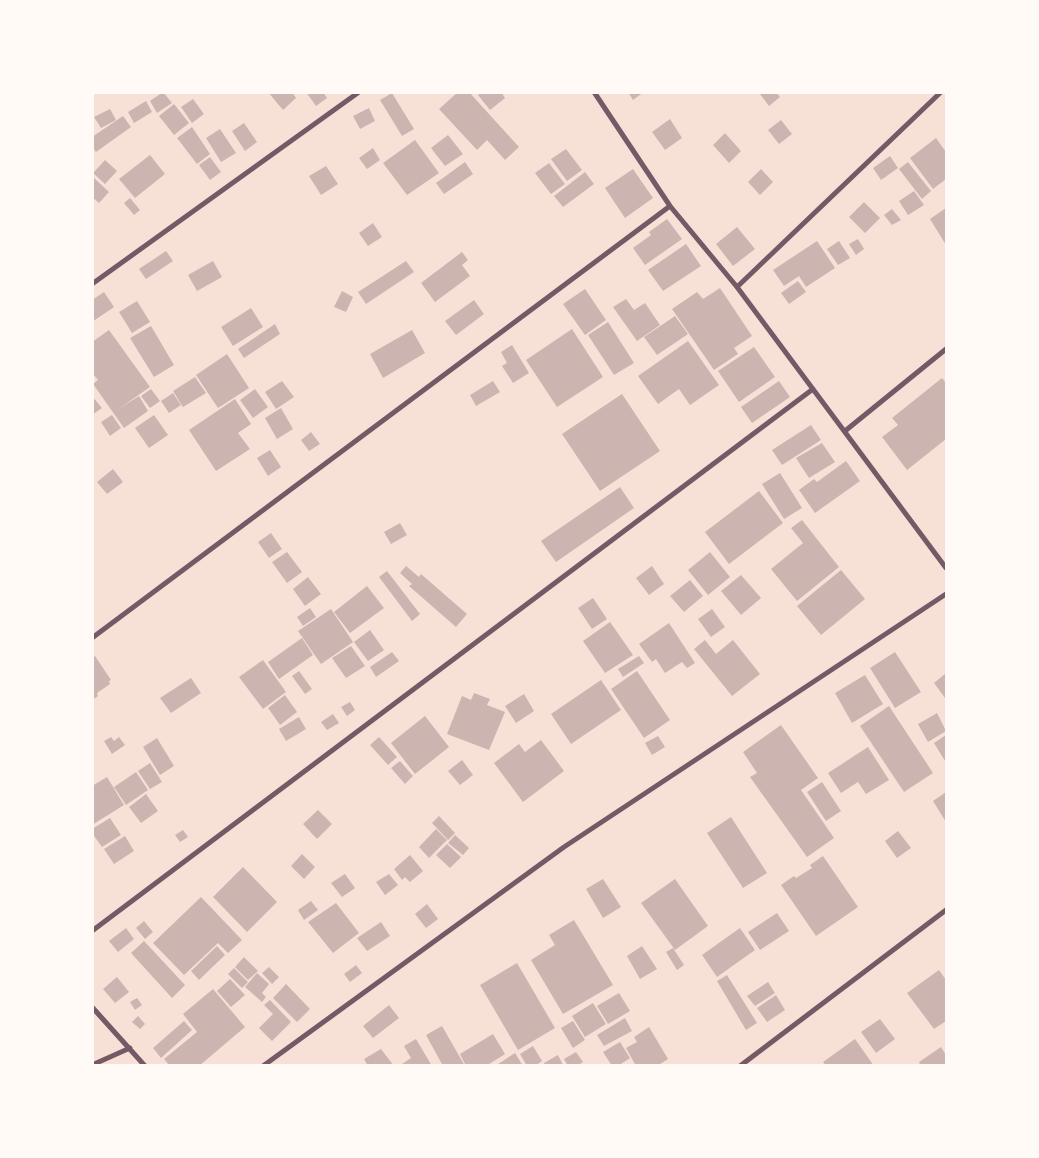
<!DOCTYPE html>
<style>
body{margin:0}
#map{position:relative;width:1039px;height:1158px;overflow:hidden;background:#f7e1d7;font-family:Lato,sans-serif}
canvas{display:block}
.frame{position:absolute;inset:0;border:94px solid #fffaf5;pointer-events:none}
</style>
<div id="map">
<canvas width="1039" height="1158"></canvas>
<div class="frame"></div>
</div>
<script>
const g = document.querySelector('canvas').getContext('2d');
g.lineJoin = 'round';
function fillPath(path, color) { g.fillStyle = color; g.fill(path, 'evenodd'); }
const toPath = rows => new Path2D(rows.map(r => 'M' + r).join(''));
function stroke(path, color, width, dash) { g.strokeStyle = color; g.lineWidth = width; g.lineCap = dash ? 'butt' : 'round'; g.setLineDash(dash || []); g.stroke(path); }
fillPath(toPath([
 [163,92,172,103,157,113,150,101],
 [268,92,292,92,296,98,283,110],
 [306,92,323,92,327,98,316,106],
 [458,92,469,92,519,147,505,160,487,140,477,150,439,109],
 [481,92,501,92,505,98,490,110,478,95],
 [628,92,644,92,633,100],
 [762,92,776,92,780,97,769,106,760,94],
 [392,93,414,129,402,136,380,100],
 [193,99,204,114,192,123,181,107],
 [146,101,152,112,134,123,128,112],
 [174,104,189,123,174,135,159,116],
 [369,108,375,121,360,129,353,116],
 [110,109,116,120,101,128,94,117],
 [123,116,131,127,96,152,92,147,92,137],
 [670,119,682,138,665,150,652,132],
 [781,120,792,134,779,144,768,130],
 [244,123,257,142,245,151,232,131],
 [192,127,210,154,197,164,177,138],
 [220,129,236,153,221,162,206,138],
 [725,133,741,151,729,163,713,145],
 [448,135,463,154,445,166,431,148],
 [936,138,946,152,946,179,933,189,910,158],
 [415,140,439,173,407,195,383,163],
 [373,148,380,160,367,169,359,158],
 [566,149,582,170,567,181,551,159],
 [150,155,165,174,135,198,119,179],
 [890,156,898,168,881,180,873,168],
 [210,157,221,172,210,180,199,165],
 [105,160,117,171,105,184,93,173],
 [465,162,473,174,444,194,436,183],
 [908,162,931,191,922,199,899,169],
 [549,163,565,184,551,194,535,173],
 [326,166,338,184,321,195,309,176],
 [633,169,653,198,625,218,605,188],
 [761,169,773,182,760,195,748,182],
 [585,172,594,184,563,207,554,196],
 [94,178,109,192,99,203,92,197],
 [914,191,924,205,908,215,899,201],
 [130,198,140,210,134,215,124,203],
 [864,202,880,218,865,233,849,217],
 [946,208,946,245,930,219],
 [892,209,901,220,892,225,884,215],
 [667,219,682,239,645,265,633,248,651,235,649,232],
 [373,223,382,237,368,246,359,233],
 [737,227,755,249,733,266,716,244],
 [858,239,864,249,856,255,849,244],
 [817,241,835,268,806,287,799,276,784,286,773,270],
 [839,241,850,258,838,265,827,249],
 [686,244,701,266,663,291,648,270],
 [166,251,173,261,146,279,139,269],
 [462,252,468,260,462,265,470,276,435,302,421,283],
 [213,261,222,277,197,291,188,275],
 [406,261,414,272,366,304,358,292],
 [798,281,806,292,789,304,781,293],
 [720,288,752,336,734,348,738,354,714,370,672,309,697,292,703,299],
 [585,289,606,320,585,335,563,304],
 [342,291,353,297,346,312,334,307],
 [104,292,114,307,92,322,92,300],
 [626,299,634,310,645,303,660,325,637,341,613,307],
 [474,300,484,314,456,335,445,321],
 [137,301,150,322,132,333,119,312],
 [251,308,263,327,233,346,221,327],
 [675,316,688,334,657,355,644,337],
 [608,322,634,363,614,375,588,335],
 [275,324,280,334,244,358,238,349],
 [151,326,174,365,154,377,130,338],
 [572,329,603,377,557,407,526,360],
 [109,330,150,387,117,410,139,396,148,411,124,428,93,384,98,380,92,373,92,342],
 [412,330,425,353,383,378,370,354],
 [688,341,719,385,690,405,679,389,658,404,638,376],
 [512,345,529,373,513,383,502,366,507,363,501,352],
 [754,347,775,377,739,402,718,371],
 [227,354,249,388,218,408,196,375],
 [195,377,206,393,183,407,173,391],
 [942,378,946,383,946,439,907,470,882,437,898,425,892,418],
 [282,381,294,397,276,409,265,392],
 [493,381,500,392,476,406,470,395],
 [779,381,790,397,752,423,741,407],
 [151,389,160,401,150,408,141,396],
 [255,389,268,407,253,418,240,400],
 [173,393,181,405,169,413,161,401],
 [622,394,660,451,600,491,562,434],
 [92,396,102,408,92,415],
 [235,399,251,424,238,433,250,449,216,471,189,430],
 [281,408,293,429,277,439,265,418],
 [112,415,121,428,110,436,101,422],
 [154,415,168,435,149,448,135,428],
 [811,425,821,440,782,465,772,450],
 [311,432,320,444,309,451,301,440],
 [822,443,835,462,809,478,796,458],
 [270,450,281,467,268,476,257,458],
 [846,461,860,481,815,513,799,490,814,479,817,482],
 [113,469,123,482,107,494,97,482],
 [780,473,802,508,784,519,762,484],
 [620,487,634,508,556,562,541,541],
 [759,491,783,523,729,564,705,532],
 [802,520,839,567,797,601,771,569,803,543,791,528],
 [400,523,407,535,391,544,384,532],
 [271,533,282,549,269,558,258,542],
 [287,552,302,572,287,583,272,562],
 [710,552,730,577,708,595,688,570],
 [406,566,419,577,421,574,467,614,456,627,409,586,412,584,400,573],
 [652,566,664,584,649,595,636,578],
 [841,570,865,599,821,635,797,606],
 [387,571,420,614,412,621,379,577],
 [741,575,761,598,741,615,721,591],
 [308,577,321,594,305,606,293,589],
 [690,580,703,596,684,612,670,596],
 [367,586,384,608,350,633,334,612],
 [593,598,607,619,592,629,578,608],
 [310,608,316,617,303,626,297,617],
 [331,609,353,642,321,664,298,631],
 [712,609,725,627,711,637,698,619],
 [610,622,633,655,605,673,583,641],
 [669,623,695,663,687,668,682,662,665,673,656,659,652,662,639,644],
 [370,630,384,650,368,661,354,642],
 [302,638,313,655,279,679,268,662],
 [705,640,716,654,733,640,760,674,732,696,694,649],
 [351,646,365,666,346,678,332,658],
 [392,652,399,661,376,677,370,667],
 [895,652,921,692,895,708,870,668],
 [95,656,111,680,109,681,110,684,97,693,98,696,92,700,92,658],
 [639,656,644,663,623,677,618,669],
 [263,660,286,692,263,709,239,677],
 [299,671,312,689,305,694,292,676],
 [637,671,670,720,644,738,611,689],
 [946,673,946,697,945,698,934,683],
 [865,675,883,704,852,723,835,693],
 [191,678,201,693,171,713,160,698],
 [601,680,621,710,571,744,551,714],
 [474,693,490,699,487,705,505,712,489,750,447,734,462,696,471,700],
 [524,694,534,711,516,723,505,706],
 [285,695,297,712,280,725,268,708],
 [350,702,355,710,347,716,341,707],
 [889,706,933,773,904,792,860,726],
 [937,713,946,731,928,742,918,724],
 [333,714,339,723,327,730,321,722],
 [425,716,449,747,415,774,391,743],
 [299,717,306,729,286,741,279,729],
 [781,725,818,778,801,790,834,838,807,857,750,777,757,773,743,752],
 [946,735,946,760,945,761,934,743],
 [658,736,665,747,652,755,645,743],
 [111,737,114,741,119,737,125,745,112,754,104,741],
 [379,737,397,757,388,765,370,745],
 [157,738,174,766,160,775,143,747],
 [541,740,564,771,523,802,494,763,519,744,525,752],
 [868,747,889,780,866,794,858,782,841,793,828,773],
 [462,760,473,775,460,785,448,771],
 [400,761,413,776,405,784,391,768],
 [150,763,162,782,150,789,138,771],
 [136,772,148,790,126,805,114,787],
 [107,777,124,805,92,825,92,786],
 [822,782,841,811,826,821,807,792],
 [946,792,946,822,933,801],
 [146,794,158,811,141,823,129,807],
 [318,810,332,824,317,839,303,824],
 [439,816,455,833,448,840,432,823],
 [731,817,767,873,743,888,707,833],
 [110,818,121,835,102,847,92,833,92,829],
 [436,829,447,840,429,858,419,847],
 [183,830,188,837,180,842,175,835],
 [898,831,911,848,897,858,885,841],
 [455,835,469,848,463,855,448,843],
 [125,836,134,851,114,864,104,849],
 [447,844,461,857,450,868,436,855],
 [302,854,315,867,304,879,291,866],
 [410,855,423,871,410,882,405,877,402,880,394,869],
 [823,856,858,907,816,936,781,885,794,876,796,878,812,868,810,865],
 [243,867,277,902,247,932,213,897],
 [345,874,355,888,342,897,331,883],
 [389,874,398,885,385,895,376,882],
 [603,879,621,907,603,918,586,889],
 [675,879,708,926,675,950,641,903],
 [201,897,242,940,228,953,218,943,184,975,153,943],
 [311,901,318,910,304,920,298,910],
 [336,903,359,933,333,953,308,922],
 [427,904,438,919,426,928,415,914],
 [777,913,789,931,760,950,748,932],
 [574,920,613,985,563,1014,531,960,555,945,549,935],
 [144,921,153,932,145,939,136,928],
 [381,922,390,936,367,951,357,938],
 [126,928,134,939,118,952,109,941],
 [740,928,755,950,717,977,702,955],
 [144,941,185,985,172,998,131,953],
 [217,946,225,955,199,980,191,971],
 [642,946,657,969,640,979,627,956],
 [673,948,684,965,677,970,666,952],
 [244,957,258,971,248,980,235,967],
 [517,963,555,1028,518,1050,480,985],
 [356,965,362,973,350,982,344,974],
 [269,967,279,977,272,984,262,973],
 [234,968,248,982,242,988,228,974],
 [939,970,946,980,946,1021,934,1029,907,993],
 [257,973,269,984,262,993,266,997,262,1002,245,987],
 [727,975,757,1023,746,1030,717,981],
 [117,977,129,992,115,1003,103,989],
 [230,979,245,995,231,1007,217,991],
 [768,982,775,993,755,1006,747,996],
 [286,984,310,1009,297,1022,273,998],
 [213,989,245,1027,199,1066,170,1066,164,1059,197,1032,183,1014],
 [619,993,630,1011,608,1024,597,1006],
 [776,995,785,1010,767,1022,757,1008],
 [137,998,142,1005,135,1010,130,1002],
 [270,1000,291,1022,272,1041,259,1028,273,1014,264,1005],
 [593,1003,606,1024,585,1037,572,1016],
 [389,1005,399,1018,373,1038,363,1026],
 [138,1016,145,1024,140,1029,132,1022],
 [625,1018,632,1031,604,1046,597,1035],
 [880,1019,895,1039,876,1053,861,1032],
 [184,1021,192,1030,161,1058,153,1048],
 [573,1021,585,1040,573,1048,561,1028],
 [442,1026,465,1066,443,1066,426,1035],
 [649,1027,668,1059,657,1066,636,1066,626,1048,637,1042,634,1037],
 [493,1034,505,1054,486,1066,466,1066,460,1054],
 [416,1039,432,1066,399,1066,411,1058,404,1046],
 [855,1039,874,1066,826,1066,823,1062],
 [620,1042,630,1058,618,1066,612,1066,603,1052],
 [533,1046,542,1061,535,1066,527,1066,520,1054],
 [941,1047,946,1055,946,1063,943,1066,921,1066,919,1062],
 [381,1049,394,1066,368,1066,364,1059],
 [576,1052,583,1062,577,1066,568,1066,564,1059],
 [515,1053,523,1066,495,1066],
 [558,1055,563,1065,545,1066,544,1063]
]), '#ccb4b1');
stroke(toPath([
 [594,92,670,206,737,287,946,568],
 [92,284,359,92],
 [737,287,941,92],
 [845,431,946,349],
 [92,638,670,206],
 [92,931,813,389],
 [92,1007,145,1066],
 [92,1065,130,1048],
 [263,1066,564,847,946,594],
 [740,1066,946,910]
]), '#755966', 5);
</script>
